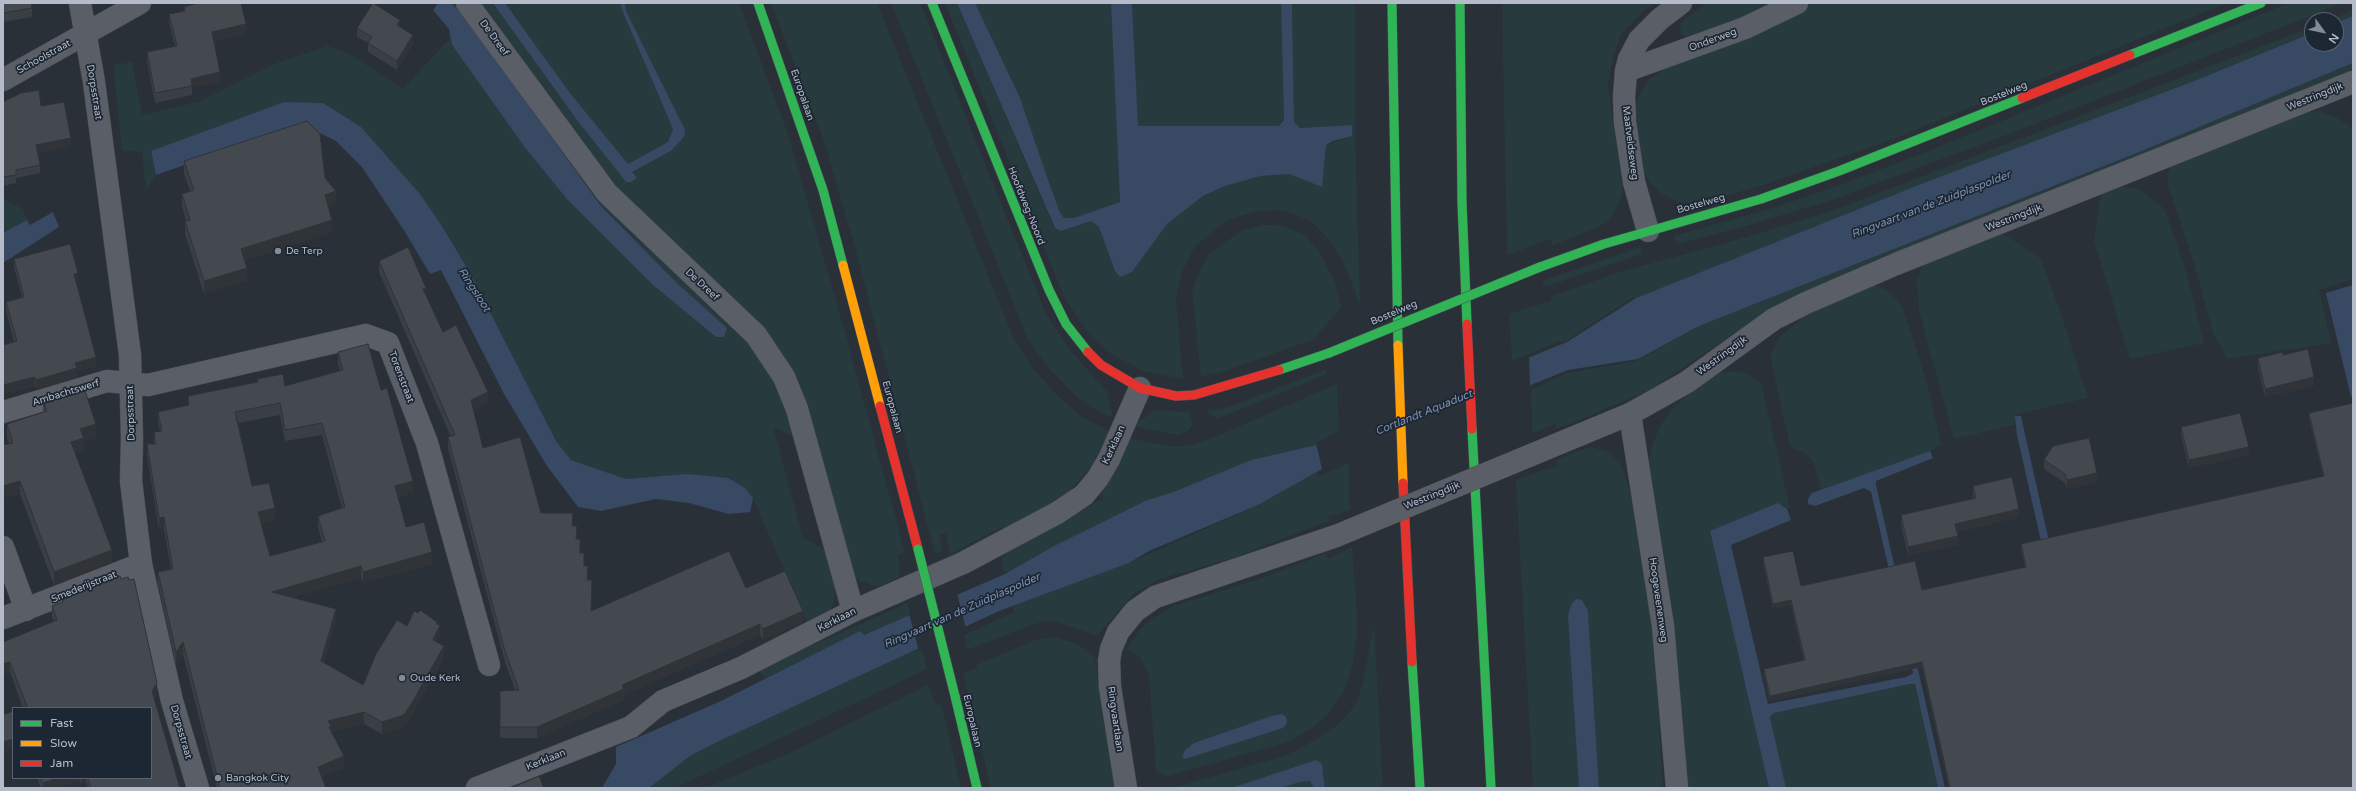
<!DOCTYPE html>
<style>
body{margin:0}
#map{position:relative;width:2356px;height:791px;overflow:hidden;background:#2a3038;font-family:"Varela Round",sans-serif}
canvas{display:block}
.frame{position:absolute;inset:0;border:4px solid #b4bcc9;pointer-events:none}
.legend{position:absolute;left:12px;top:707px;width:140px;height:72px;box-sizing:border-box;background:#1d2633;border:1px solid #59626f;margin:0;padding:5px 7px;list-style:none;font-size:12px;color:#b4bcc9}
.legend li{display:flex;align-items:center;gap:8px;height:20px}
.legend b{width:20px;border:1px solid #59626f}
.north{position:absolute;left:2304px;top:12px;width:40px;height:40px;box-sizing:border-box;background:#1d2633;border:1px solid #59626f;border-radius:50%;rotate:123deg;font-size:11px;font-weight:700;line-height:16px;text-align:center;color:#b4bcc9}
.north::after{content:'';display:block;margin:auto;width:14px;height:18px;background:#848b96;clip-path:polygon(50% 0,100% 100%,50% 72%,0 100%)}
</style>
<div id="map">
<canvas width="2356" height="791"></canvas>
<div class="frame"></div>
<ul class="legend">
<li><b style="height:5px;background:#30b455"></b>Fast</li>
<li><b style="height:5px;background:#ff9f0a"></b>Slow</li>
<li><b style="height:5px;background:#e5322d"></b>Jam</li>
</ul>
<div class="north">N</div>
</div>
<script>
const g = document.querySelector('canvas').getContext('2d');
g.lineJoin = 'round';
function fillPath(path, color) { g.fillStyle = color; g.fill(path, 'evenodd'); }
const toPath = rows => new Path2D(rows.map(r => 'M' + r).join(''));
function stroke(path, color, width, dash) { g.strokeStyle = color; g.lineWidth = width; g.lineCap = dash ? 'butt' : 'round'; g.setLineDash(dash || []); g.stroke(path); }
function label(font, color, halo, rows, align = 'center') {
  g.font = font + ' "Varela Round",sans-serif'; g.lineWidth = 3.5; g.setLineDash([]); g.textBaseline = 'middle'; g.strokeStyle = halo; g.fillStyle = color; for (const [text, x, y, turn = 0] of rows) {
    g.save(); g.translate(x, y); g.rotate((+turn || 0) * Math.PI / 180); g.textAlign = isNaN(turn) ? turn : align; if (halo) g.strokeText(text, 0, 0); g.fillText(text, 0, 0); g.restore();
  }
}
fillPath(toPath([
 [451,3,458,3,634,234,751,344,783,394,797,438,773,427,803,538,828,551,835,581,834,602,824,620,809,627,753,498,657,478,626,479,571,460,556,441,470,273,442,226,420,194,361,127,284,102,151,151,156,175,146,189,142,152,122,150,113,65,132,62,142,115,198,102,277,63,328,46,353,56,403,89,450,38,452,45,526,149,567,199,653,285,716,337,727,328,678,284,601,206,464,16],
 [475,3,493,3,632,172,671,151,684,137,626,11,625,3,739,3,788,134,844,329,898,527,904,552,898,556,900,577,878,587,856,579,851,573,803,402,604,179],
 [505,3,620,3,673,129,668,142,628,164,570,93],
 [771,3,877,3,1014,339,1033,368,1054,392,1081,417,1109,431,1092,466,1067,494,1004,532,1002,527,950,554,946,534,939,534,943,550,935,554,856,251,824,141],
 [891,3,920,3,1046,314,1071,351,1107,392,1113,418,1091,407,1076,396,1046,365,1028,339],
 [945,3,957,3,1054,228,1061,231,1091,221,1099,227,1115,271,1132,272,1167,224,1203,196,1225,186,1261,176,1289,174,1322,187,1326,145,1352,136,1352,125,1300,128,1294,122,1292,3,1355,3,1355,122,1360,306,1347,271,1333,244,1311,221,1283,210,1259,211,1229,219,1195,246,1181,274,1176,299,1183,379,1146,372,1111,354,1088,332,1065,299],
 [975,3,1111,3,1120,202,1074,218,1064,218,1060,213],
 [1132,3,1281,3,1284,120,1279,126,1137,126],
 [1502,3,1655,3,1640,14,1621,35,1613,58,1608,85,1623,190,1618,205,1609,220,1599,227,1553,245,1550,239,1507,255],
 [1706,3,1777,3,1758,12,1689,38,1684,36,1680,31,1681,22],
 [1811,3,2227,3,1893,139,1766,184,1699,204,1679,202,1659,192,1649,181,1644,171,1635,110,1637,100,1648,80,1668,67,1790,16],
 [2289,3,2343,3,2009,134,1832,200,1743,227,1676,244,1674,236,1773,208,1840,185,1926,152],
 [2353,10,2353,16,2336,23,2336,20,2329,20],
 [2312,27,2312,33,2194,81,1926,182,1636,298,1634,297,1567,340,1559,343,1559,341,1512,361,1509,314,1551,301,1551,297,1616,273,1737,240,1837,209],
 [2353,63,2353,74,1803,293,1775,306,1651,389,1580,420,1555,429,1555,424,1532,434,1531,390,1567,373,1636,361,1699,326,2137,153],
 [2320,111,2335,117,2349,125,2353,131,2353,279,2319,290,2331,343,2227,359,2213,332,2194,263,2169,188,2167,175,2170,167,2177,162,2303,112],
 [2124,186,2137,189,2147,195,2157,204,2159,203,2166,213,2184,265,2204,343,2130,359,2094,240,2100,198,2104,193],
 [5,200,23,209,27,220,3,233,3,201],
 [1262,225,1279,225,1304,234,1320,253,1334,281,1341,307,1314,339,1220,373,1201,376,1192,291,1197,277,1208,255,1241,231],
 [1997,234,2007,236,2040,258,2061,314,2088,398,2018,414,2015,416,2017,424,1954,439,1919,311,1917,280,1924,262],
 [1640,247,1642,254,1545,287,1542,281],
 [1875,284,1891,293,1902,306,1927,383,1941,444,1930,451,1821,490,1814,463,1805,453,1790,447,1770,356,1780,337,1802,318,1870,285],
 [1326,369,1327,374,1217,419,1206,411,1229,407],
 [1734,371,1748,374,1761,383,1790,508,1787,509,1784,506,1710,531,1769,788,1684,788,1674,620,1649,461,1652,446,1660,426,1672,410,1685,397,1717,373],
 [1337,384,1339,430,1316,445,1251,460,1176,491,1145,501,1052,547,1005,574,1001,561,1010,548,1103,499,1100,489,1127,438,1176,447,1194,444,1215,437],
 [1155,410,1189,412,1193,423,1189,430,1178,435,1133,426],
 [1592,447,1608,452,1621,464,1633,502,1654,643,1663,788,1599,788,1588,611,1568,616,1579,788,1533,788,1516,480,1557,466,1556,461,1574,452],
 [1349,463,1350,510,1327,517,1328,521,1236,557,1160,579,1134,593,1097,636,1054,621,1037,623,967,650,964,635,1014,612,1012,606,1129,563,1260,504,1317,472,1318,477],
 [1352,547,1358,626,1353,663,1345,689,1327,715,1311,729,1287,742,1168,776,1156,772,1149,675,1139,656,1127,649,1138,632,1145,624,1173,606,1260,579,1326,553,1328,559],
 [908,603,911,616,864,635,860,631,764,679,759,669],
 [1374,624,1383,788,1325,788,1324,773,1315,760,1231,788,1172,788,1284,756,1302,748,1336,726,1349,713,1357,701,1363,683],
 [1052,637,1078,644,1094,657,1118,788,991,788,963,673,976,668,978,675,976,665,1035,640],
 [922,647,927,669,675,788,649,788,690,756,714,743],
 [1915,684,1938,788,1786,788,1770,717,1774,713,1904,685],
 [928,685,935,703,942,706,961,788,705,788,790,753],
 [1310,781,1314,788,1281,788,1300,782]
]), '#273a3e');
fillPath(toPath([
 [438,3,451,3,464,16,601,206,678,284,727,328,724,337,716,337,653,285,567,199,526,149,452,45,449,29,433,10],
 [493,3,505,3,570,93,628,164,668,142,673,129,623,12,620,3,625,3,626,11,685,130,684,137,671,151,632,172,637,178,631,182,626,182,577,120],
 [957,3,975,3,1020,98,1048,180,1060,213,1064,218,1074,218,1120,202,1111,3,1132,3,1138,126,1279,126,1284,120,1281,3,1292,3,1294,122,1300,128,1352,125,1352,136,1333,141,1326,145,1322,187,1289,174,1261,176,1225,186,1203,196,1167,224,1132,272,1120,277,1115,271,1099,227,1091,221,1061,231,1055,228],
 [2353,16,2353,63,2137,153,1699,326,1638,359,1568,370,1322,469,1260,504,1149,551,1129,563,999,611,715,743,690,756,649,788,602,788,616,764,616,747,721,701,860,631,864,635,1005,574,1052,547,1145,501,1176,491,1251,460,1316,445,1567,342,1636,298,1926,182,2194,81,2312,33,2312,44,2336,44,2336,23],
 [284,102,323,103,361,127,420,194,442,226,470,273,556,441,571,460,626,479,688,474,728,478,745,488,753,498,750,512,729,514,689,503,656,499,601,511,578,507,547,466,504,394,441,270,430,274,405,232,362,167,336,141,309,128,285,130,156,175,151,151],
 [53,212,59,227,3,263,3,233,27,220,30,225],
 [2353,285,2353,396,2351,397,2326,293],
 [2015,416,2021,416,2104,788,2097,788,2017,435],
 [1930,451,1933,458,1876,481,1876,485,1945,788,1938,788,1916,688,1915,684,1910,684,1774,713,1770,717,1786,788,1769,788,1710,531,1778,503,1787,509,1791,520,1731,545,1768,704,1906,677,1913,673,1871,492,1864,488,1815,506,1808,504,1808,499,1812,493],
 [1576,599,1582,600,1588,611,1599,788,1579,788,1568,616,1571,605],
 [1282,714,1286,717,1287,723,1283,728,1185,759,1182,758,1185,750,1194,743,1272,716],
 [1316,760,1322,764,1325,788,1314,788,1310,781,1300,782,1281,788,1231,788]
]), '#384963');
fillPath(toPath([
 [1529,356,1530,388,1323,471,1322,469,1316,443],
 [957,593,966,629,919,651,909,614]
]), '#2a3038');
const street = toPath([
 [80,3,94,82,130,355,132,439,131,481,141,564,172,701,198,788],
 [467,3,607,193,756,335,784,377,797,409,853,611],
 [1626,71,1745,28,1797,3],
 [3,80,140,3],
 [1648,231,1634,182,1625,122,1624,97,1626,71,1629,59,1639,40,1660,19,1681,3],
 [3,412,107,381,148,385,366,335,388,343,427,443,489,665],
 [1630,414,1663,626,1677,788],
 [1548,448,1630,414,1687,382,1774,319,1806,303,1896,264,2353,82],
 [3,547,26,610],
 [3,618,141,564],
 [477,788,631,727,663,701,741,668,853,611,963,563,1057,513,1084,495,1098,478,1109,459,1140,388],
 [1126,788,1110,687,1109,661,1111,649,1118,632,1135,611,1155,597,1336,536]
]);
const fast = toPath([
 [758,3,823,190,843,265],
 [932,3,1049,290,1066,324,1088,352],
 [1392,3,1398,345],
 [1460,3,1462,203,1467,324],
 [2130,55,2261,3],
 [1540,267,1604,244,1761,199,1839,171,2022,98],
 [1279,370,1329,353],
 [1472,429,1491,788],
 [1412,662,1420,788],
 [955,696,977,788]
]);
const slow = toPath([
 [843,265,880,406],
 [1398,345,1403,483]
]);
const jam = toPath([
 [2022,98,2130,55],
 [1467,324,1472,429],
 [1088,352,1101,365,1140,388,1176,396,1194,395,1279,370],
 [880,406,918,549],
 [1403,483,1412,662]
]);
stroke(street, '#484c53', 23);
stroke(fast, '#484c53', 10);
stroke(slow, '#484c53', 10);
stroke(jam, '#484c53', 10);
stroke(street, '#5a5e66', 22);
stroke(fast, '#30b455', 9);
stroke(slow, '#ff9f0a', 9);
stroke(jam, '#e5322d', 9);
const streetBridge = toPath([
 [1336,536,1548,448]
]);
const fastBridge = toPath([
 [1329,353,1540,267],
 [918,549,955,696]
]);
stroke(streetBridge, '#484c53', 23, []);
stroke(fastBridge, '#484c53', 10, []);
stroke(streetBridge, '#5a5e66', 22);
stroke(fastBridge, '#30b455', 9);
fillPath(toPath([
 [3,3,32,8,32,17,3,22],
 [184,7,246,33,214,41,220,82,192,87,192,95,155,103,147,61,147,52,175,46,169,23,169,14,184,11],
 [400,27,413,44,397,70,368,52,368,43,357,37,357,28],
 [3,102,41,106,71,146,38,153,40,165,40,173,16,178,16,183,3,186],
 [184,161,325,178,336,204,328,207,332,232,245,260,247,280,204,294,185,234,185,221,186,221,182,206,182,194,190,191,184,174],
 [14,259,78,282,76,282,96,366,77,371,77,377,36,389,35,386,14,342,6,311,6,302,22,297,14,267],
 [379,261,426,295,443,332,488,403,473,410,483,448,541,513,573,526,588,580,591,611,746,588,803,622,763,640,760,635,624,695,624,700,537,738,500,738,500,691,515,690,505,662,448,448,448,437,451,437,379,272],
 [338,352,381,390,413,493,398,497,406,527,432,564,363,583,361,578,293,597,336,620,324,663,363,685,407,626,437,624,440,637,437,642,444,658,413,713,404,727,382,734,364,724,331,732,344,768,322,777,326,788,217,788,183,654,176,664,158,584,158,572,171,569,164,529,159,530,147,455,147,444,154,444,154,432,160,431,158,423,158,412,188,406,188,396,257,382,257,379,285,386,340,371,338,364],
 [280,415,285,441,322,435,342,508,318,516,318,527,322,542,270,556,261,523,275,520,252,486,238,423],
 [2283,355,2314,386,2265,397,2258,367,2258,358],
 [43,401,96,437,84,441,84,450,75,453,112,562,54,585,20,494,9,444,7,437,7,424,43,412],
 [2353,403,2353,788,1949,788,1922,667,1770,701,1764,674,1764,669,1804,661,1791,605,1773,609,1763,562,1763,557,1801,586,1922,590,2025,567,2021,549,2021,544,2323,476,2309,418,2309,413],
 [2181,427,2249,455,2189,468,2181,435],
 [2044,460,2097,482,2067,489,2065,483,2044,469],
 [1973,486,2019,517,1957,532,1958,545,1908,556,1901,524,1901,515,1974,499,1973,495],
 [62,598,157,693,154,698,180,788,88,788,86,781,81,783,79,780,58,788,41,788,37,778,151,778,23,708,10,672,3,642,54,622,52,616,52,606,62,603]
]), '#3a3f45');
fillPath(toPath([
 [400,20,400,28,397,25],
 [246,24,246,33,212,41,212,32],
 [413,35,413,44,397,70,397,61],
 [220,72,220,82,192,87,191,79],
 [71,138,71,146,36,153,36,145],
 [336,191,336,204,325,208,325,195],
 [332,220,332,232,241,261,241,249],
 [247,268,247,280,204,294,204,281],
 [78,273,78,282,74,283,74,274],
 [426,288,426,299,423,289],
 [96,357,96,366,77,371,77,377,36,389,36,380,75,363],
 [35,377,35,386,3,394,3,385],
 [2314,377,2314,386,2265,397,2265,389],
 [488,392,488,403,471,411,471,400],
 [96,424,96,437,84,441,84,450,71,455,71,442,80,429],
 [2249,447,2249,455,2189,468,2189,460],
 [2097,473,2097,482,2067,489,2067,480],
 [20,481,20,494,3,498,3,486],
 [413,481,413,493,395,497,395,486],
 [275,508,275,520,258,523,258,512],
 [2019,509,2019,517,1955,532,1955,524],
 [164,517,164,529,159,530,159,518],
 [1958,536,1958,545,1908,556,1908,547],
 [112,550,112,562,54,585,54,572],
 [432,552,432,564,363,583,363,572],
 [361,566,361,578,272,603,272,592],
 [1791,600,1791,605,1773,609,1773,604],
 [336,609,336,620,321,673,321,661],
 [803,611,803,622,763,640,763,629],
 [437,622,437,630,440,625,440,637,433,652,433,640],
 [760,624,760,635,624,695,624,700,537,738,537,727,622,685],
 [183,642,183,654,176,664,176,652],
 [444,646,444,658,413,713,404,727,382,734,382,722],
 [10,662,10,672,3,675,3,664],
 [1922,662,1922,667,1770,701,1770,696],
 [157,683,157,693,152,701,152,691],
 [364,712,364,724,331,733,329,739,328,721],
 [13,739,13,749,3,753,3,742],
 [344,756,344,768,318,779,318,767],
 [57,778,79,778,79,780,58,788,43,788,43,783],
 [81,778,86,778,86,781,81,783]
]), '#303338');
const building = toPath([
 [3,3,31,3,32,8,3,13,3,3],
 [198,3,241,3,246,24,212,32,220,72,191,79,192,86,155,93,147,52,177,46,169,14,185,11,184,7,198,3],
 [373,3,400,20,397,25,413,35,397,61,368,43,372,37,357,28,373,3],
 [39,90,41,106,64,102,71,138,36,145,40,165,16,170,16,175,3,177,3,102,21,93,39,90],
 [307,121,320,134,325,178,336,191,325,195,332,220,241,249,247,268,204,281,185,221,190,220,182,194,194,190,184,161,307,121],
 [70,244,78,273,74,274,96,357,75,363,77,368,36,380,35,377,3,385,3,345,17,341,6,302,24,297,14,259,70,244],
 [408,247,426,288,423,289,443,332,456,325,488,392,471,400,483,448,520,437,541,513,573,513,572,526,577,526,576,539,580,539,580,553,584,553,584,566,588,566,587,580,592,580,591,611,729,551,746,588,785,571,803,611,763,629,760,624,622,685,624,689,537,727,500,727,500,691,519,690,505,651,448,437,455,435,379,261,408,247],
 [368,344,381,390,387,388,413,481,395,486,406,527,424,522,432,552,363,572,361,566,272,592,336,609,321,661,363,685,376,654,397,620,407,626,414,611,418,613,420,610,437,622,437,624,440,625,433,640,444,646,413,701,404,715,382,722,364,712,328,721,331,726,329,727,344,756,318,767,326,788,220,788,183,642,176,652,158,572,173,569,164,517,159,518,147,444,156,444,154,432,162,431,158,412,189,405,188,396,258,382,257,379,283,374,285,386,343,370,338,352,368,344],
 [280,403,285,430,322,423,345,507,318,516,325,541,270,556,258,512,275,508,269,483,252,486,235,412,280,403],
 [2308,349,2314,377,2265,389,2258,358,2283,352,2283,355,2308,349],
 [84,388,96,424,80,429,84,438,71,442,112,550,54,572,20,481,3,486,3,445,13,443,7,424,47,411,43,401,84,388],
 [2353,403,2353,788,1950,788,1922,662,1770,696,1764,669,1805,660,1791,600,1773,604,1763,557,1793,551,1801,586,1915,561,1922,590,2026,567,2021,544,2324,476,2309,413,2353,403],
 [2240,413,2249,447,2189,460,2181,427,2240,413],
 [2089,438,2097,473,2067,480,2065,474,2044,460,2053,446,2089,438],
 [2012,477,2019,509,1955,524,1958,536,1908,547,1901,515,1976,498,1973,486,2012,477],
 [120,576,121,579,128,577,129,580,134,579,157,683,152,691,180,788,91,788,88,778,151,778,151,708,22,708,27,706,10,662,3,664,3,642,57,620,52,606,63,602,62,598,120,576],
 [13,711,13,739,3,742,3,715,13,711],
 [539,776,544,788,511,788,539,776],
 [41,778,57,778,43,783,41,778]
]);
fillPath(building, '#444950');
stroke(building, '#303338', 1);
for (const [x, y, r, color] of [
 [278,251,4,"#848b96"],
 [402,678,4,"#848b96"],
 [218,778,4,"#848b96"]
]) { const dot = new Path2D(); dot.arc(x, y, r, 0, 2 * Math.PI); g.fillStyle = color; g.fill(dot); stroke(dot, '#1d2633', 1.5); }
label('10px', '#b4bcc9', '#1d2633', [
 ["De Dreef",494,38,54],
 ["Onderweg",1713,40,-20],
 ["Schoolstraat",44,57,-29],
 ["Dorpsstraat",94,92,81],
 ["Bostelweg",2004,94,-22],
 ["Europalaan",802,95,71],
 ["Westringdijk",2315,97,-22],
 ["Maatveldseweg",1630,143,83],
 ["Bostelweg",1701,204,-16],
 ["Hoofdweg-Noord",1026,206,68],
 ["Westringdijk",2014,218,-21],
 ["De Dreef",702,285,43],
 ["Bostelweg",1394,313,-23],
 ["Westringdijk",1722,356,-36],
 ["Torenstraat",401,377,69],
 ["Ambachtswerf",66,393,-17],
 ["Europalaan",892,407,75],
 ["Dorpsstraat",131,413,-92],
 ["Kerklaan",1114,445,-65],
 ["Westringdijk",1432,496,-22],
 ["Smederijstraat",84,587,-22],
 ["Hoogeveenenweg",1658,600,82],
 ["Kerklaan",837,620,-27],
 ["Ringvaartlaan",1115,719,82],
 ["Europalaan",972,721,77],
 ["Dorpsstraat",181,732,74],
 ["Kerklaan",546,760,-22]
]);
label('10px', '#b4bcc9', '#1d2633', [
 ["De Terp",286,251],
 ["Oude Kerk",410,678],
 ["Bangkok City",226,778]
], 'left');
label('italic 11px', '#7c92b1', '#1d2633', [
 ["Ringvaart van de Zuidplaspolder",1931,205,-21],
 ["Ringsloot",474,290,57],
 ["Cortlandt Aquaduct",1424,413,-22],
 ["Ringvaart van de Zuidplaspolder",962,611,-24]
]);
</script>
